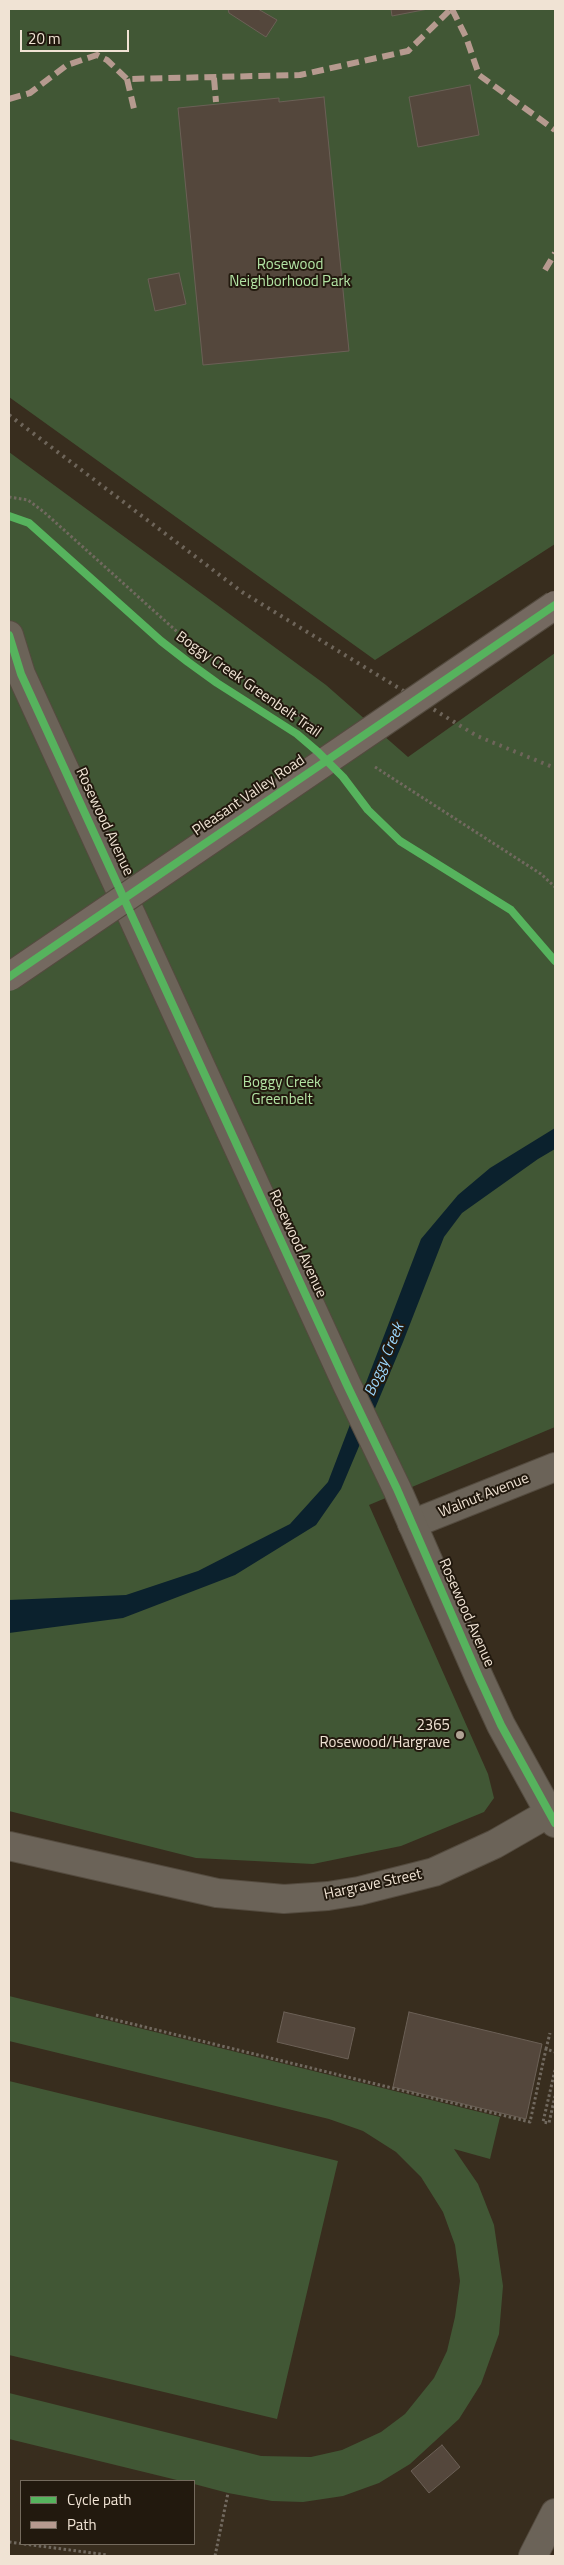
<!DOCTYPE html>
<style>
body{margin:0}
#map{position:relative;width:564px;height:2565px;overflow:hidden;background:#382d1e;font-family:"Titillium Web",sans-serif}
canvas{display:block}
.frame{position:absolute;inset:0;border:10px solid #f0e3d4;pointer-events:none}
.legend{position:absolute;left:20px;top:2480px;width:175px;height:65px;box-sizing:border-box;background:#22190e;border:1px solid #746a5d;margin:0;padding:6px 9px;list-style:none;font-size:15px;color:#f0e3d4}
.legend li{display:flex;align-items:center;gap:10px;height:25px}
.legend b{width:25px;border:1px solid #746a5d}
.scale{position:absolute;left:20px;top:30px;width:109px;height:22px;box-sizing:border-box;border:2px solid #f0e3d4;border-top:0;padding-left:6px;font-size:15px;line-height:18px;white-space:nowrap;color:#f0e3d4;-webkit-text-stroke:4px #22190e;paint-order:stroke}
</style>
<div id="map">
<canvas width="564" height="2565"></canvas>
<div class="frame"></div>
<ul class="legend">
<li><b style="height:6px;background:#56b35d"></b>Cycle path</li>
<li><b style="height:6px;background:#b69a8f"></b>Path</li>
</ul>
<div class="scale">20 m</div>
</div>
<script>
const g = document.querySelector('canvas').getContext('2d');
g.lineJoin = 'round';
function fillPath(path, color) { g.fillStyle = color; g.fill(path, 'evenodd'); }
const toPath = rows => new Path2D(rows.map(r => 'M' + r).join(''));
function stroke(path, color, width, dash) { g.strokeStyle = color; g.lineWidth = width; g.lineCap = dash ? 'butt' : 'round'; g.setLineDash(dash || []); g.stroke(path); }
function label(font, color, halo, rows, align = 'center') {
  g.font = font + ' "Titillium Web",sans-serif'; g.lineWidth = 4; g.setLineDash([]); g.textBaseline = 'middle'; g.strokeStyle = halo; g.fillStyle = color; for (const [text, x, y, turn = 0] of rows) {
    g.save(); g.translate(x, y); g.rotate((+turn || 0) * Math.PI / 180); g.textAlign = isNaN(turn) ? turn : align; if (halo) g.strokeText(text, 0, 0); g.fillText(text, 0, 0); g.restore();
  }
}
fillPath(toPath([
 [9,9,555,9,555,544,375,660,9,397],
 [9,452,326,685,408,757,555,653,555,1427,369,1505,488,1774,494,1798,484,1812,401,1846,313,1864,196,1858,9,1811],
 [9,1996,500,2117,490,2159,454,2149,478,2184,494,2225,503,2286,499,2334,481,2384,459,2419,410,2464,379,2483,343,2496,303,2502,272,2501,228,2493,194,2484,194,2481,181,2481,9,2439,9,2393,261,2456,311,2457,342,2450,381,2432,405,2414,434,2378,447,2351,455,2317,460,2281,455,2245,443,2212,421,2177,396,2152,363,2131,329,2119,9,2041],
 [9,2081,338,2161,277,2419,9,2355]
]), '#415735');
fillPath(toPath([
 [555,1128,555,1149,538,1159,462,1213,444,1237,403,1342,341,1489,316,1525,235,1575,123,1618,9,1633,9,1600,126,1595,198,1571,290,1524,328,1482,421,1239,458,1195,490,1168]
]), '#0b212d');
const building = toPath([
 [228,9,258,9,277,20,266,37,229,13,228,9],
 [391,9,428,9,392,16,391,9],
 [470,85,479,135,418,147,409,97,470,85],
 [324,97,349,351,203,365,178,108,279,98,279,102,324,97],
 [179,273,186,304,155,311,148,279,179,273],
 [284,2012,355,2028,348,2059,277,2042,284,2012],
 [409,2012,542,2044,526,2119,393,2087,409,2012],
 [442,2445,460,2467,429,2493,411,2471,442,2445]
]);
fillPath(building, '#54473c');
stroke(building, '#6b6056', 1);
const minor = toPath([
 [412,1524,555,1467]
]);
const tertiary = toPath([
 [9,635,21,674,347,1385,397,1489,479,1677,501,1725,555,1823],
 [9,1846,217,1893,284,1899,328,1896,359,1891,434,1872,495,1844,549,1813],
 [533,2556,555,2513]
]);
stroke(minor, '#544b3f', 30);
stroke(tertiary, '#544b3f', 30);
stroke(toPath([
 [9,497,28,500,44,512,183,637,318,728],
 [375,767,541,874,555,887],
 [96,2015,530,2122,546,2049,555,2052],
 [546,2049,550,2033],
 [555,2070,543,2122,549,2123,555,2096],
 [9,2542,108,2555],
 [215,2556,228,2493]
]), '#71695f', 3, [2.5, 2.5]);
stroke(minor, '#6b6358', 28);
stroke(tertiary, '#6b6358', 28);
stroke(toPath([
 [9,415,242,592,477,736,555,768]
]), '#6e655a', 4, [2.5, 5]);
const secondaryBridge = toPath([
 [9,977,555,605]
]);
stroke(secondaryBridge, '#544b3f', 30, []);
stroke(secondaryBridge, '#746960', 28);
stroke(toPath([
 [452,9,466,37,479,75,555,130],
 [214,78,216,102],
 [127,79,135,113],
 [9,99,30,93,67,65,97,55,107,60,127,79,300,75,408,51,451,9],
 [545,270,555,253]
]), '#b69a8f', 6, [12, 6]);
stroke(toPath([
 [9,516,29,523,161,641,188,662,217,683,297,734,318,752,343,777,368,810,400,841,511,910,555,961],
 [9,635,21,674,347,1385,397,1489,479,1677,501,1725,555,1823],
 [9,977,555,605]
]), '#56b35d', 8);
for (const [x, y, r, color] of [
 [460,1735,5,"#b0a394"]
]) { const dot = new Path2D(); dot.arc(x, y, r, 0, 2 * Math.PI); g.fillStyle = color; g.fill(dot); stroke(dot, '#22190e', 2); }
label('15px', '#b3e4a4', '#22190e', [
 ["Rosewood",290,265],
 ["Neighborhood Park",290,282],
 ["Boggy Creek",282,1083],
 ["Greenbelt",282,1100]
]);
label('15px', '#f0e3d4', '#22190e', [
 ["Boggy Creek Greenbelt Trail",248,685,35],
 ["Pleasant Valley Road",249,796,-34],
 ["Rosewood Avenue",104,822,65],
 ["Rosewood Avenue",297,1244,65],
 ["Walnut Avenue",484,1496,-22],
 ["Rosewood Avenue",466,1613,66],
 ["Hargrave Street",373,1885,-12]
]);
label('15px', '#f0e3d4', '#22190e', [
 ["2365",450,1726],
 ["Rosewood/Hargrave",450,1743]
], 'right');
label('italic 16px', '#9ad5fb', '#22190e', [
 ["Boggy Creek",385,1360,-67]
]);
</script>
